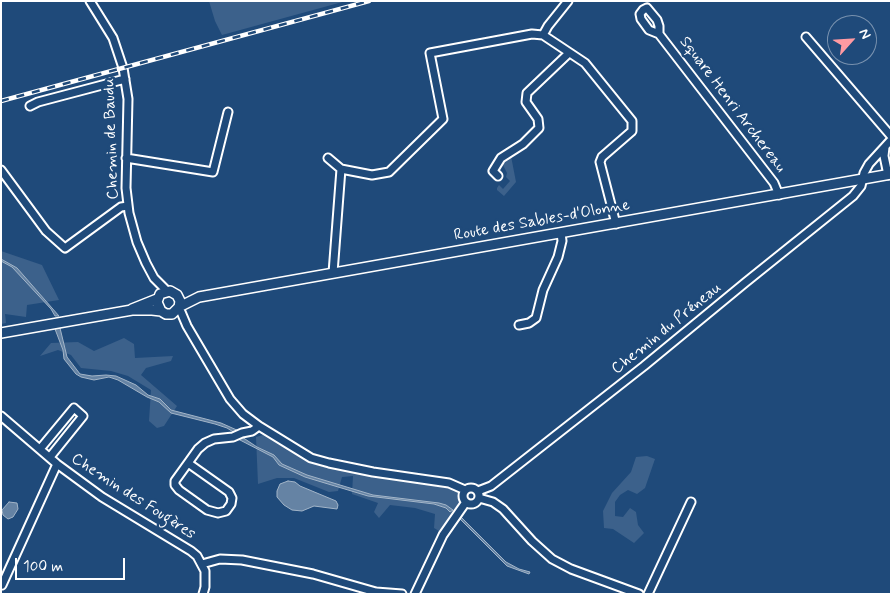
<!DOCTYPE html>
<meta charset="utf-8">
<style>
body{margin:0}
#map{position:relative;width:892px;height:595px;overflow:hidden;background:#1f4a7a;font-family:Mynerve,sans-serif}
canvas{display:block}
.frame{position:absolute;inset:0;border:2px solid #fff;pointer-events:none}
.north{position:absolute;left:827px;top:15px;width:50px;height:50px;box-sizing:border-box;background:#1f4a7a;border:1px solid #7992af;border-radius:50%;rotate:64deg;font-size:14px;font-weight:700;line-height:20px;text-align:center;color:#fff}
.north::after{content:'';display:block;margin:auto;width:18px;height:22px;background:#ff9aa2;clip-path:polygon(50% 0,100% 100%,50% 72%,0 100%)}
.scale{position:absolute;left:15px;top:558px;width:110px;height:22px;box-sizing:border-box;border:2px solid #fff;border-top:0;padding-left:6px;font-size:15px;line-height:18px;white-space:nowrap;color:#fff;-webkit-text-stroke:4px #1f4a7a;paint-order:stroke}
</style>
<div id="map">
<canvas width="892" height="595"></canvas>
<div class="frame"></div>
<div class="north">N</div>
<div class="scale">100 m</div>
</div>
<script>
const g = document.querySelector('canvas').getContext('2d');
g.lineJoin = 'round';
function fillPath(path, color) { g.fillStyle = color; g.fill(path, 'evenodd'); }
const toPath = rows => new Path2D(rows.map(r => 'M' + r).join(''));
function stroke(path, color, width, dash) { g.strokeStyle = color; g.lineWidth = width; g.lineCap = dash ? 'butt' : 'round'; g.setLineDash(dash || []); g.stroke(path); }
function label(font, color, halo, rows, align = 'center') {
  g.font = font + ' Mynerve,sans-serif'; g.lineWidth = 5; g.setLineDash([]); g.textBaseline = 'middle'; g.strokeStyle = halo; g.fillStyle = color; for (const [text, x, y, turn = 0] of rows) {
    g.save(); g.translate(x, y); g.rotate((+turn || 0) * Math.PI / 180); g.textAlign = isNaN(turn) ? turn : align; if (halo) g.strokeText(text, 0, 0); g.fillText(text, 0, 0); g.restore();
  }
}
fillPath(toPath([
 [209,1,346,1,222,35,215,21],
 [509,156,511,156,516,182,504,196,497,190,497,188,499,185,503,189,510,181,506,177,507,173,503,165,504,161],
 [1,251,42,265,59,300,27,305,26,317,5,314,6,323,1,324],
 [124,338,134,344,135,358,173,356,171,361,146,368,141,375,177,406,164,426,157,428,149,421,151,390,128,376,111,371,81,368,71,355,58,350,40,356,51,343,78,342,94,351],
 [263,435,311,463,333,469,466,491,469,496,439,531,434,528,435,514,415,508,390,505,379,518,374,512,378,503,352,494,353,476,342,477,338,491,329,492,294,478,277,478,258,484,256,437],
 [647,456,655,459,645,488,637,494,628,490,620,495,615,502,615,516,623,517,630,508,636,512,638,525,644,533,634,543,613,529,604,528,603,511,612,493,631,472,636,457]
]), '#3c618b');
const water = toPath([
 [1,259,17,268,59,316,55,316,51,309,12,267,1,261,1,259],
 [60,328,67,357,80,374,92,376,106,375,116,376,136,385,148,395,160,399,171,410,221,423,239,431,235,433,227,428,215,424,171,413,159,402,147,397,118,380,109,377,94,380,81,377,76,374,64,359,63,350,55,329,60,328],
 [242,437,257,447,274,455,282,464,307,475,373,495,439,503,446,505,453,510,450,512,446,508,434,504,368,496,305,477,279,465,273,457,238,439,242,437],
 [288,481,295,482,300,486,336,501,338,505,337,509,314,506,302,511,292,510,284,505,277,497,277,491,280,484,288,481],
 [9,502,17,503,18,509,13,517,8,519,3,515,2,510,9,502],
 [460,516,506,562,519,569,530,572,529,574,507,566,459,518,460,516]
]);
fillPath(water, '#6583a4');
stroke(water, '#a3b5c8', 1);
const minor = toPath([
 [90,1,113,38,123,68,128,99,126,188,129,213,137,242,146,263,154,278,167,291],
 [659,34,659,26,657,20,647,8,643,10,640,14,641,19,649,30,659,34,774,183,779,195],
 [543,35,548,26,568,1],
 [806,37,891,136],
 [30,106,38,102,125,79],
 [885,147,884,156,888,175],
 [126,158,213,172,228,112],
 [328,158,341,169],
 [1,170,46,231,65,248,121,207,128,206],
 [498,176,493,171,501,158,523,144,539,128,538,119,526,102,527,93,569,53],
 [333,273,341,169,372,175,389,172,443,119,430,53,532,34,543,35,585,63,632,121,632,131,602,157,600,162,616,224],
 [178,309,181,312,187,326,230,399,243,414,259,426,311,458,329,463,373,472,449,483,465,490],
 [519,325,529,323,536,318,543,290,558,257,562,241,561,233],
 [1,416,57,464,102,497,191,551,197,556,205,571,205,587,203,594],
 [40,449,74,408,83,416,50,457],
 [188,463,229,492,232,498,231,504,226,511,218,513,207,510,179,490,175,485,175,481,188,463,198,449,205,443,214,439,233,437,242,433,252,431,259,426],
 '463 496a8 8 0 1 1 16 0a8 8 0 1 1-16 0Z',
 [478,491,491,486,644,366,746,282,853,196,861,186,864,173,869,164,891,140],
 [479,498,493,502,503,509,532,541,552,559,571,569,639,594],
 [202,564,220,559,242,560,313,574,376,592,402,594],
 [2,585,57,464],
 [415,594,443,535,466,502],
 [648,594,691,502]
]);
const major = toPath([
 [179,307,199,297,891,174],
 [132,309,157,299],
 [1,333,132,310,152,310,161,311,166,314,172,314,179,307,180,301,177,295,170,291,160,294,157,302,161,311]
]);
stroke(minor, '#fff', 11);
stroke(major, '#fff', 12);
stroke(minor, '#1f4a7a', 7);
stroke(major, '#1f4a7a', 9);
const rail = toPath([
 [1,101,369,1]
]);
stroke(rail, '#fff', 4.5);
stroke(rail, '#1f4a7a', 2.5, [8]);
label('16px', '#fff', '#1f4a7a', [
 ["Square Henri Archereau",732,105,53],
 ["Chemin de Baudu",112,139,-92],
 ["Route des Sables-d'Olonne",542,221,-10],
 ["Chemin du Préneau",667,329,-39],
 ["Chemin des Fougères",133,497,33]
]);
</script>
